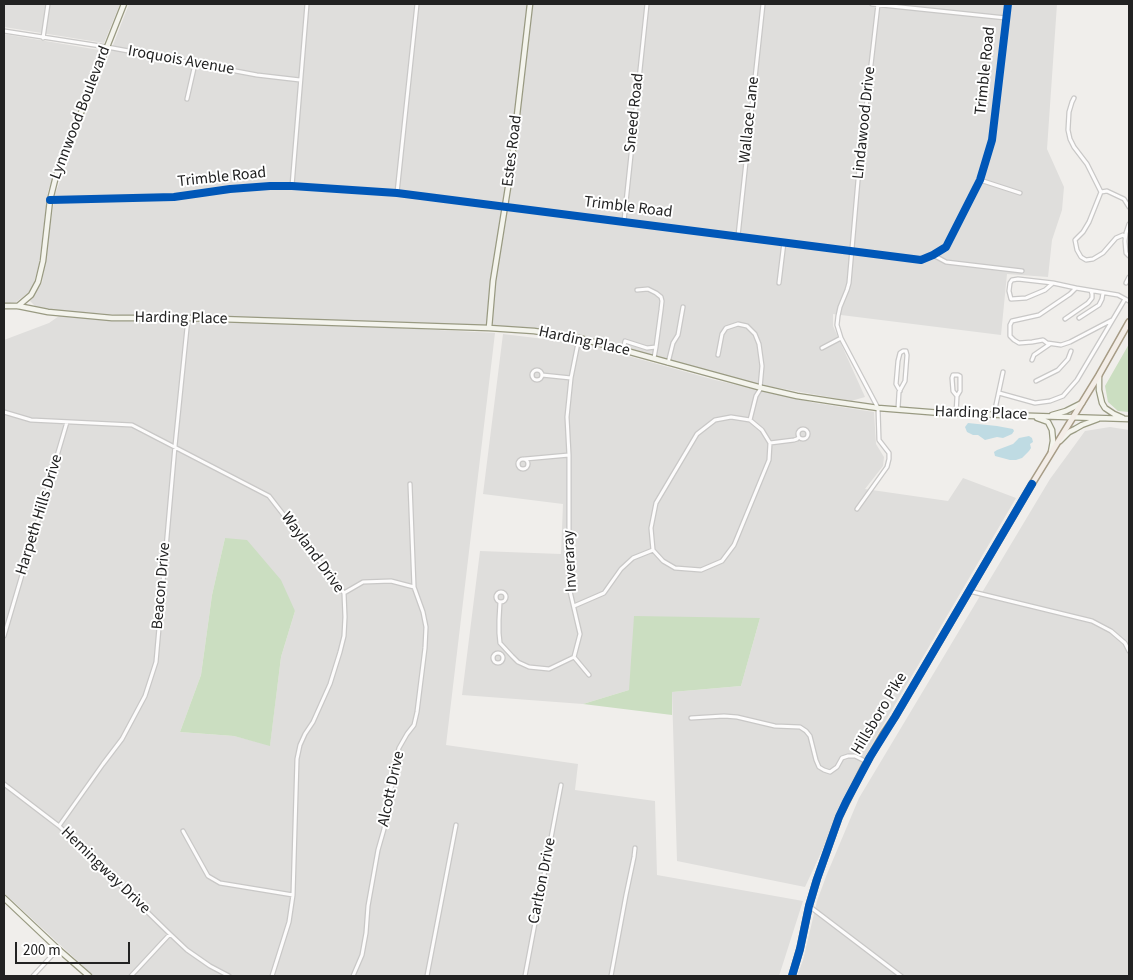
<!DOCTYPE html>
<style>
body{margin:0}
#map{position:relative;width:1133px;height:980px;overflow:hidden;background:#f0eeeb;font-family:"Source Sans 3",sans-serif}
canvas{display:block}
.frame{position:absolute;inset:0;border:5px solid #222;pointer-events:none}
.scale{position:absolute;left:15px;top:942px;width:115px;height:22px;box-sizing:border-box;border:2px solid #222;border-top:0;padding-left:6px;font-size:15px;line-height:18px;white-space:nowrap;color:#222;-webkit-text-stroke:4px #fff;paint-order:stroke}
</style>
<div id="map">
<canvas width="1133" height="980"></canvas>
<div class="frame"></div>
<div class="scale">200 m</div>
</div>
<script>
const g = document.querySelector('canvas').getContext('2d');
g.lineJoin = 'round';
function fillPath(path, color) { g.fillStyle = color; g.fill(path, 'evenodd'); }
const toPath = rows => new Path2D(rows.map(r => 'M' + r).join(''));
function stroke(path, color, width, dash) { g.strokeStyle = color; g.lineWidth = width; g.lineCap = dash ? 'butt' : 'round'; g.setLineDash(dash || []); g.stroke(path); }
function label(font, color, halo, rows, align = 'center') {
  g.font = font + ' "Source Sans 3",sans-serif'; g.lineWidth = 4; g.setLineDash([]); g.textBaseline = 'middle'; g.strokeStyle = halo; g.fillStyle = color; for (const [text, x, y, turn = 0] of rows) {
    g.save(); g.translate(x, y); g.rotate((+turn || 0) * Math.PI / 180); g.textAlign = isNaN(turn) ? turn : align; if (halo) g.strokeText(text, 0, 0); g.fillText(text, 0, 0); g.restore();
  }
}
fillPath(toPath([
 [4,4,120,4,104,43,4,27],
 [129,4,528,4,508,172,491,279,486,326,121,315,38,309,30,301,32,295,42,283,55,194],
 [533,4,1057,4,1047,149,1064,187,1062,210,1052,240,1048,277,1007,274,1001,335,833,314,833,326,865,397,851,401,745,382,582,337,547,330,494,326,492,322,496,278,512,184],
 [4,34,99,50,101,53,48,191,39,264,34,283,28,293,16,302,5,304],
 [59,316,362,326,495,333,446,745,578,764,575,790,655,801,657,875,803,901,779,976,94,976,4,893,4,340,49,323],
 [225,538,295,611,281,657,270,745,234,736,180,732,201,675,212,595],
 [503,334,585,344,715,380,815,403,874,412,876,444,884,457,883,466,865,489,948,501,963,478,1016,498,872,744,805,887,677,861,672,692,741,686,760,618,629,690,583,704,462,695,480,551,561,554,563,504,483,494],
 [1110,427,1129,430,1129,976,797,976,803,960,817,901,827,874,859,798,1050,479,1085,431]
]), '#dfdedc');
fillPath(toPath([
 [1129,344,1129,412,1118,411,1108,402,1105,386],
 [225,538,247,540,281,580,295,611,281,657,270,746,234,736,180,732,201,675,212,595],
 [634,616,760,618,741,686,672,692,672,715,583,704,629,690]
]), '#cbdec1');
fillPath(toPath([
 [968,423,997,426,1013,429,1014,431,1012,434,1003,438,997,437,985,440,978,435,973,435,967,432,965,427],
 [1029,436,1032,438,1033,442,1030,444,1031,448,1029,451,1022,458,1016,460,1010,460,995,456,994,452,997,450,1013,444,1019,438]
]), '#bfdbe3');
const street = toPath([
 [872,4,1006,18],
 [4,31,107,47,257,75,300,80],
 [43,38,48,4],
 [1074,98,1072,102,1069,112,1068,130,1070,139,1074,147,1087,164,1101,192,1107,191,1124,199,1129,207],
 [187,99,195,64],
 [980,180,1020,193],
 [292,186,307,4],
 [1101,192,1089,222,1083,232,1075,240,1077,250,1081,257,1086,260,1093,259,1103,253,1116,238,1123,235,1125,237],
 [397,193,417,4],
 [50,200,174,197,230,189,270,186,292,186,397,193,921,260,933,255,946,247,980,180,992,140,1008,4],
 [624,221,647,4],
 [1129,224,1126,233,1125,241,1126,253,1129,256],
 [738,236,763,4],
 [933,255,946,262,1022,271],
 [779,283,784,242],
 [1053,283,1018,279,1012,280,1010,283,1009,291,1011,299,1026,298,1045,290,1053,283,1076,288],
 [1126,283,1129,277],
 [637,290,648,289,656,293,661,297,662,301,661,310,656,347,654,358],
 [1079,318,1099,305,1102,299,1103,293],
 [1065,319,1088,303,1092,298,1092,294,1091,291],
 [1112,320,1070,342,1061,345,1047,343,1043,340,1032,342,1019,343,1014,340,1010,336,1010,325,1012,321,1039,315,1070,294,1076,288,1118,295,1129,301],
 [822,348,841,338],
 [623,350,625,341,647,348,656,347],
 [718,355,722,334,726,328,738,324,747,326,755,334,759,344,762,366,760,388],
 [1032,360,1034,355,1050,344],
 [668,363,673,343,678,335,683,307],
 '532 375a5 5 0 1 1 10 0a5 5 0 1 1-10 0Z',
 [542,375,571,378],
 [1036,381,1058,370,1068,359,1071,351],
 [999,393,1035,403,1050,401,1063,396,1077,380,1125,299],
 [898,409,899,392,905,381,907,355,906,351,903,351,900,353,898,361,896,384,900,391],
 [4,412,31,420,132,425,269,496,344,593,345,617,344,636,340,652,330,684,313,722,305,734,300,745,297,759,293,895,289,922,272,976],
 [956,414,957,396,960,391,960,376,958,375,953,375,952,378,953,391,957,396],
 [994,414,1003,372],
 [731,417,750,420,762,430,770,443,769,460,734,545,722,561,701,570,675,568,663,561,653,550,651,528,656,503,697,434,715,420,731,417],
 [750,420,756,396,761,388],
 '798 434a5 5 0 1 1 10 0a5 5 0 1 1-10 0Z',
 [770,443,794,440,797,439,799,437],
 '518 464a5 5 0 1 1 10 0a5 5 0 1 1-10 0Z',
 [525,459,569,455],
 [857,509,887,467,889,459,889,453,879,440,878,408,841,338,837,325,838,316,840,307,847,290,849,283,859,169,878,4],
 [969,591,1092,621,1111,631,1125,643,1129,651],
 '496 597a5 5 0 1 1 10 0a5 5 0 1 1-10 0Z',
 [344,593,363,582,391,581,414,587],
 [500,602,499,620,499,633,500,643,512,656,518,662,529,667,549,669,574,657,580,634,569,587,569,455,567,417,571,378,579,338],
 [574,606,604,593,621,569,633,558,653,550],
 [4,636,67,422],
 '493 658a5 5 0 1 1 10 0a5 5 0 1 1-10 0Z',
 [574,657,589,675],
 [691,718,724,716,737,717,775,726,800,727,806,731,810,736,816,760,819,767,824,770,830,772,837,767,842,758,848,756,855,756,867,762],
 [4,784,59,826,170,934,187,950,210,966,229,976],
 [59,826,103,764,122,739,145,696,156,662,175,446,188,318],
 [183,831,208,876,220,883,293,895],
 [809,906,901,976],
 [33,976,58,949],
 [131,976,170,934],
 [353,976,362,955,366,933,368,906,378,850,384,829,396,760,399,748,407,734,414,725,417,712,425,648,426,627,423,612,414,587,410,484],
 [427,976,456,825],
 [525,976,561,785],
 [611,976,626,895,634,857,635,848]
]);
const secondary = toPath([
 [4,306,18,306,48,312,112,318,190,318,489,328,534,331,579,338,762,388,797,396,836,402,878,408,941,413,1129,419],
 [18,306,31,295,38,282,43,261,50,200,56,176,124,4],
 [489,328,493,281,510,175,530,4],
 [1099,375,1099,390,1102,403,1105,408,1114,414,1123,418],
 [1052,415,1066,411,1082,403],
 [1037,418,1048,422,1052,430,1053,441,1051,452],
 [1060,441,1069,432,1075,429,1082,425,1098,419],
 [4,898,58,949,89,976]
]);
const primary = toPath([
 [792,976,800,949,809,906,817,879,839,817,863,769,884,733,895,717,1032,484,1099,375,1129,322]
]);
stroke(street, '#c9c8c7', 5.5);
stroke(secondary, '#999a82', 7);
stroke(primary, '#a79c86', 8);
stroke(street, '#fdfcfc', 3);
stroke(secondary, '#f4f4ed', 4.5);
stroke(primary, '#f3ede7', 5);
stroke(toPath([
 [50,200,174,197,230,189,270,186,292,186,397,193,921,260,933,255,946,247,980,180,992,140,1008,4],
 [792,976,800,949,809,906,817,879,839,817,846,802,870,757,895,717,1032,484]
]), '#0057b8', 8);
label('16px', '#222', '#fff', [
 ["Iroquois Avenue",181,61,10],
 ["Trimble Road",986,71,-84],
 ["Lynnwood Boulevard",81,113,-69],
 ["Sneed Road",635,113,-84],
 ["Wallace Lane",750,120,-84],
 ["Lindawood Drive",865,123,-84],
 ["Estes Road",513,151,-83],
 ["Trimble Road",222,178,-6],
 ["Trimble Road",628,208,7],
 ["Harding Place",181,319,1],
 ["Harding Place",584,342,12],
 ["Harding Place",981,414,2],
 ["Harpeth Hills Drive",40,515,-73],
 ["Wayland Drive",312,553,54],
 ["Inveraray",571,561,-93],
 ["Beacon Drive",162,586,-85],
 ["Hillsboro Pike",880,714,-59],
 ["Alcott Drive",392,789,-78],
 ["Hemingway Drive",105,871,44],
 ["Carlton Drive",543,881,-79]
]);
</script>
